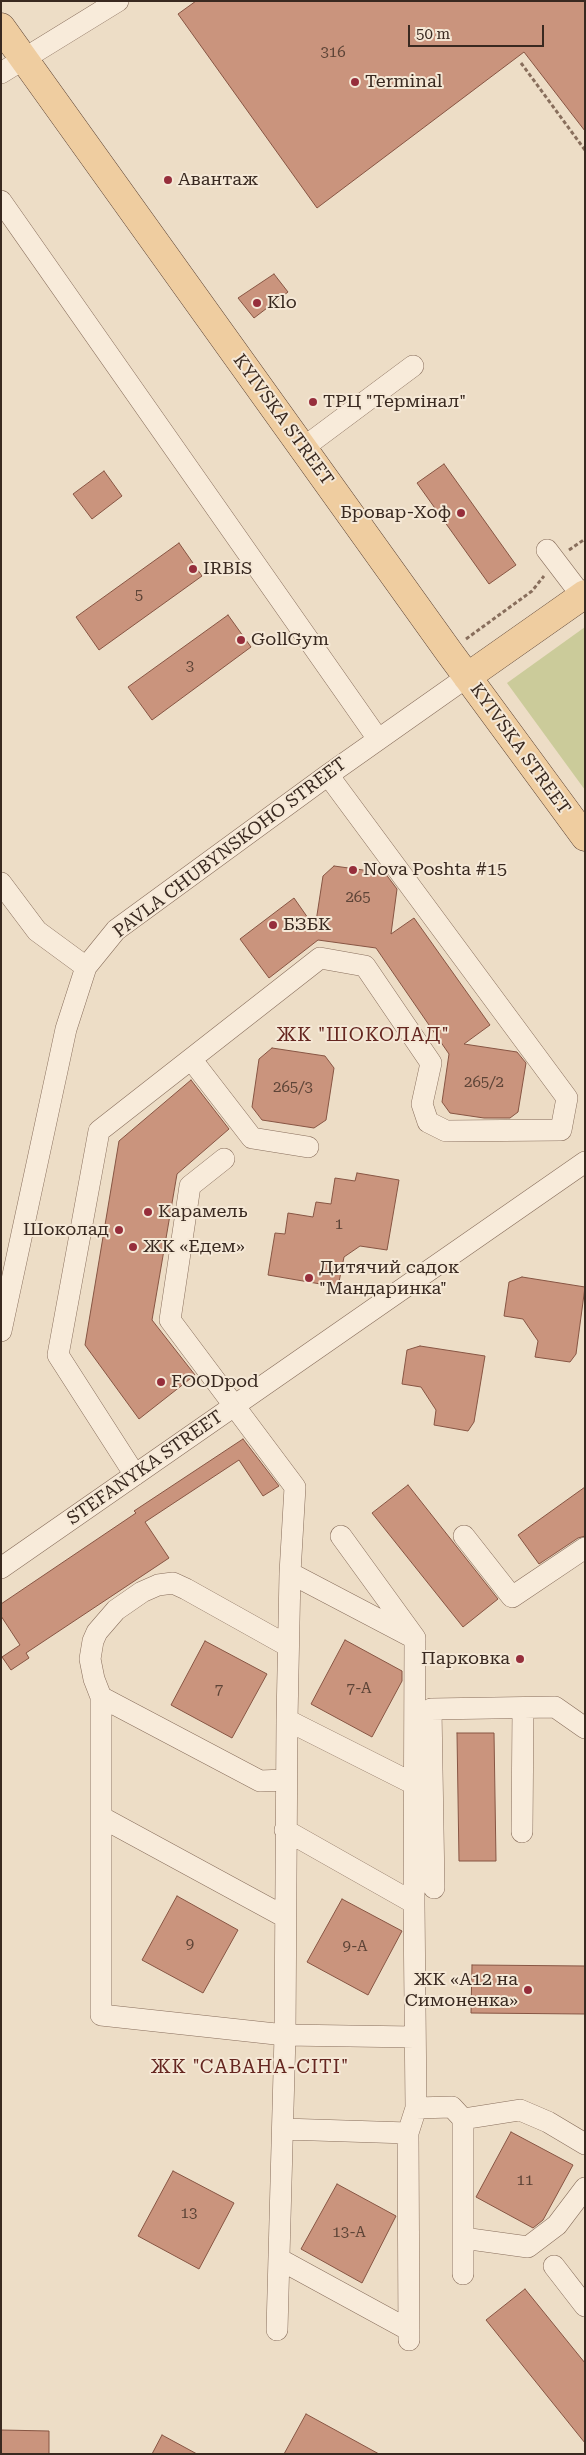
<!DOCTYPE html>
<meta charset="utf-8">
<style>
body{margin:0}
#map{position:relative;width:586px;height:2455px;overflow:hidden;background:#edddc6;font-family:"Roboto Serif",serif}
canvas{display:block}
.frame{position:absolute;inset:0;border:2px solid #392920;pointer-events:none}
.scale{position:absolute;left:408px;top:25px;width:136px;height:22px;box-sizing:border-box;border:2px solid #392920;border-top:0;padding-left:6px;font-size:15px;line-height:18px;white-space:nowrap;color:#392920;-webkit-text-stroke:4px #f5e8d6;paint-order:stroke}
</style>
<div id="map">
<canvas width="586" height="2455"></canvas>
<div class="frame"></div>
<div class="scale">50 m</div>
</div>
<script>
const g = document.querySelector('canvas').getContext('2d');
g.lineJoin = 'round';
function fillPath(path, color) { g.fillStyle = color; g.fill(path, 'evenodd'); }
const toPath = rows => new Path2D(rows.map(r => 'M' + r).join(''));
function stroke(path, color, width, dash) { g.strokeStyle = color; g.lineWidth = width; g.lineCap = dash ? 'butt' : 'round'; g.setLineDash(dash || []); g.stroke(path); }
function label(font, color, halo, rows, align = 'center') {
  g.font = font + ' "Roboto Serif",serif'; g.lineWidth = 4; g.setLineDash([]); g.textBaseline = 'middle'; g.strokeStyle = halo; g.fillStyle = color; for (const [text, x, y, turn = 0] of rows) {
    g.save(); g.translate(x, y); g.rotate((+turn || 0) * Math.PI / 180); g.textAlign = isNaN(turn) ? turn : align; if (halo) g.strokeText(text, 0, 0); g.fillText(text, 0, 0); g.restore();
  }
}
fillPath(toPath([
 [585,627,585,790,507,683]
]), '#cbcb9a');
const building = toPath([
 [196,1,585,1,585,131,524,52,317,208,178,14,196,1],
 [274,274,288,292,254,318,238,298,274,274],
 [444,464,516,565,489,584,417,483,444,464],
 [104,471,122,496,92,519,73,494,104,471],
 [179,543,202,576,99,650,76,617,179,543],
 [228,615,251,647,152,720,128,687,228,615],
 [334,866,385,873,397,889,391,934,414,918,490,1025,464,1044,517,1052,526,1063,518,1112,510,1118,484,1118,450,1113,442,1102,449,1054,376,948,318,940,269,978,240,939,294,898,315,928,323,876,334,866],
 [272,1048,325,1056,334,1068,326,1120,314,1128,262,1120,252,1107,259,1059,272,1048],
 [191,1080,229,1129,177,1174,152,1320,195,1375,139,1419,85,1345,119,1141,191,1080],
 [357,1173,399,1180,387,1250,360,1246,344,1257,338,1287,268,1275,275,1233,285,1234,288,1213,313,1217,316,1202,331,1204,335,1178,355,1181,357,1173],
 [522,1277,585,1287,576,1354,570,1362,535,1357,538,1341,523,1319,504,1316,509,1282,522,1277],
 [420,1346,485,1356,474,1422,468,1431,434,1425,436,1410,421,1387,402,1384,407,1350,420,1346],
 [243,1439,279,1486,263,1496,239,1460,145,1522,169,1558,26,1653,29,1658,11,1670,2,1657,20,1645,1,1616,1,1604,136,1513,134,1511,243,1439],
 [408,1485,498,1599,463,1627,372,1513,408,1485],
 [585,1487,585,1536,578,1538,539,1564,518,1535,585,1487],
 [345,1640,402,1671,402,1681,372,1737,311,1704,345,1640],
 [205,1641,267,1674,232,1738,171,1705,205,1641],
 [457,1733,494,1733,496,1861,459,1861,457,1733],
 [177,1896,238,1930,203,1993,142,1960,177,1896],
 [342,1899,402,1931,368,1995,307,1962,342,1899],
 [472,1965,585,1966,585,2014,471,2013,472,1965],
 [511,2132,573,2165,543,2220,533,2228,476,2197,511,2132],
 [173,2171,234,2203,199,2269,138,2236,173,2171],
 [337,2184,396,2216,362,2283,301,2249,337,2184],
 [525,2289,585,2363,585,2443,486,2320,525,2289],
 [306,2414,379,2454,284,2454,306,2414],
 [1,2430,49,2431,49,2454,1,2454,1,2430],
 [162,2435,197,2454,152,2454,162,2435]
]);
fillPath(building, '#ca947d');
stroke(building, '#875543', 1);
const minor = toPath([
 [1,73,118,1],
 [1,201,378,739],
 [303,448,413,366],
 [547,550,582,596],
 [1,883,37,931,86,967],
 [191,1059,252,1138,308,1147],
 [224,1159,190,1186,170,1320,295,1487,290,1573,287,1720,285,2035,277,2330],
 [1,1331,66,1029,86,967,116,930,328,775,467,677],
 [135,1475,58,1355,99,1131,320,958,365,966,431,1063,422,1104,428,1122,446,1131,561,1130,567,1098,328,775],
 [341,1536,415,1638,414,1903],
 [464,1536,512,1597,585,1548],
 [1,1568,585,1162],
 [290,1573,410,1636],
 [288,1646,186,1589,173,1583,158,1585,142,1592,116,1610,97,1632,93,1641,90,1659,94,1679,101,1697,101,2015,285,2035,414,2037],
 [101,1697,260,1781,285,1780],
 [287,1720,414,1784],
 [101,1817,285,1917],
 [285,1830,414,1903,416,2108,452,2107,463,2119,463,2274],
 [522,1832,523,1708],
 [434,1888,431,1709,555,1707,585,1728],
 [463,2119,520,2110,548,2122,585,2144],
 [283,2129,408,2133],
 [463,2238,528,2247,557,2225,585,2188],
 [279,2259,409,2330],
 [554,2266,585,2306],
 [409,2340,408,2133,416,2108]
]);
const major = toPath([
 [1,27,449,652,585,837],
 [467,677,585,594]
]);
stroke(minor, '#886e5c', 22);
stroke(major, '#563d30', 29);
stroke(toPath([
 [521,63,585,150],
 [569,550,585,539],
 [466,639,532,591,544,576]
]), '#886e5c', 3, [4, 2.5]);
stroke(minor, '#f8ebda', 21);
stroke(major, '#efcda0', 28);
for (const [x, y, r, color] of [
 [355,82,5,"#962e3b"],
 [168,180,5,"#962e3b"],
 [257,303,5,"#962e3b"],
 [313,402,5,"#962e3b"],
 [461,513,5,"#962e3b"],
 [193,569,5,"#962e3b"],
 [241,640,5,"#962e3b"],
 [353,870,5,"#962e3b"],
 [273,925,5,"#962e3b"],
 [148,1212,5,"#962e3b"],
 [119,1230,5,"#962e3b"],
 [133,1247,5,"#962e3b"],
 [309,1278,5,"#962e3b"],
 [161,1382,5,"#962e3b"],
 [520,1659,5,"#962e3b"],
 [528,1990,5,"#962e3b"]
]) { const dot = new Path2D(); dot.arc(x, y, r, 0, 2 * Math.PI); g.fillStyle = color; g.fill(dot); stroke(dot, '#f5e8d6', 2); }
label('15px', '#5d4437', null, [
 ["316",333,53],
 ["5",139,596],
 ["3",190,667],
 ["265",358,898],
 ["265/2",484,1083],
 ["265/3",293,1088],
 ["1",339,1225],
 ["7-А",359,1689],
 ["7",219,1690],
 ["9",190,1945],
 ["9-А",355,1947],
 ["11",525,2181],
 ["13",189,2214],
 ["13-А",349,2233]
]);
label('18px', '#392920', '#f5e8d6', [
 ["Terminal",365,82],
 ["Авантаж",178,180],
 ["Klo",267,303],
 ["ТРЦ \"Термінал\"",323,402],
 ["Бровар-Хоф",451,513,"right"],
 ["IRBIS",203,569],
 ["GollGym",251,640],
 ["Nova Poshta #15",363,870],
 ["БЗБК",283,925],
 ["Карамель",158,1212],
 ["Шоколад",109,1230,"right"],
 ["ЖК «Едем»",143,1247],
 ["Дитячий садок",319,1268],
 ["\"Мандаринка\"",319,1289],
 ["FOODpod",171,1382],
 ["Парковка",510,1659,"right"],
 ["ЖК «А12 на",518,1980,"right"],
 ["Симоненка»",518,2001,"right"]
], 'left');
label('18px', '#392920', '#f5e8d6', [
 ["KYIVSKA STREET",283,420,54],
 ["KYIVSKA STREET",520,749,54],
 ["PAVLA CHUBYNSKOHO STREET",230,848,-37],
 ["STEFANYKA STREET",145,1468,-35]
]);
g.letterSpacing = '1px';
label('19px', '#652620', '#f5e8d6', [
 ["ЖК \"ШОКОЛАД\"",363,1035],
 ["ЖК \"САВАНА-СІТІ\"",250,2067]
]);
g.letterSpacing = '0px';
</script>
